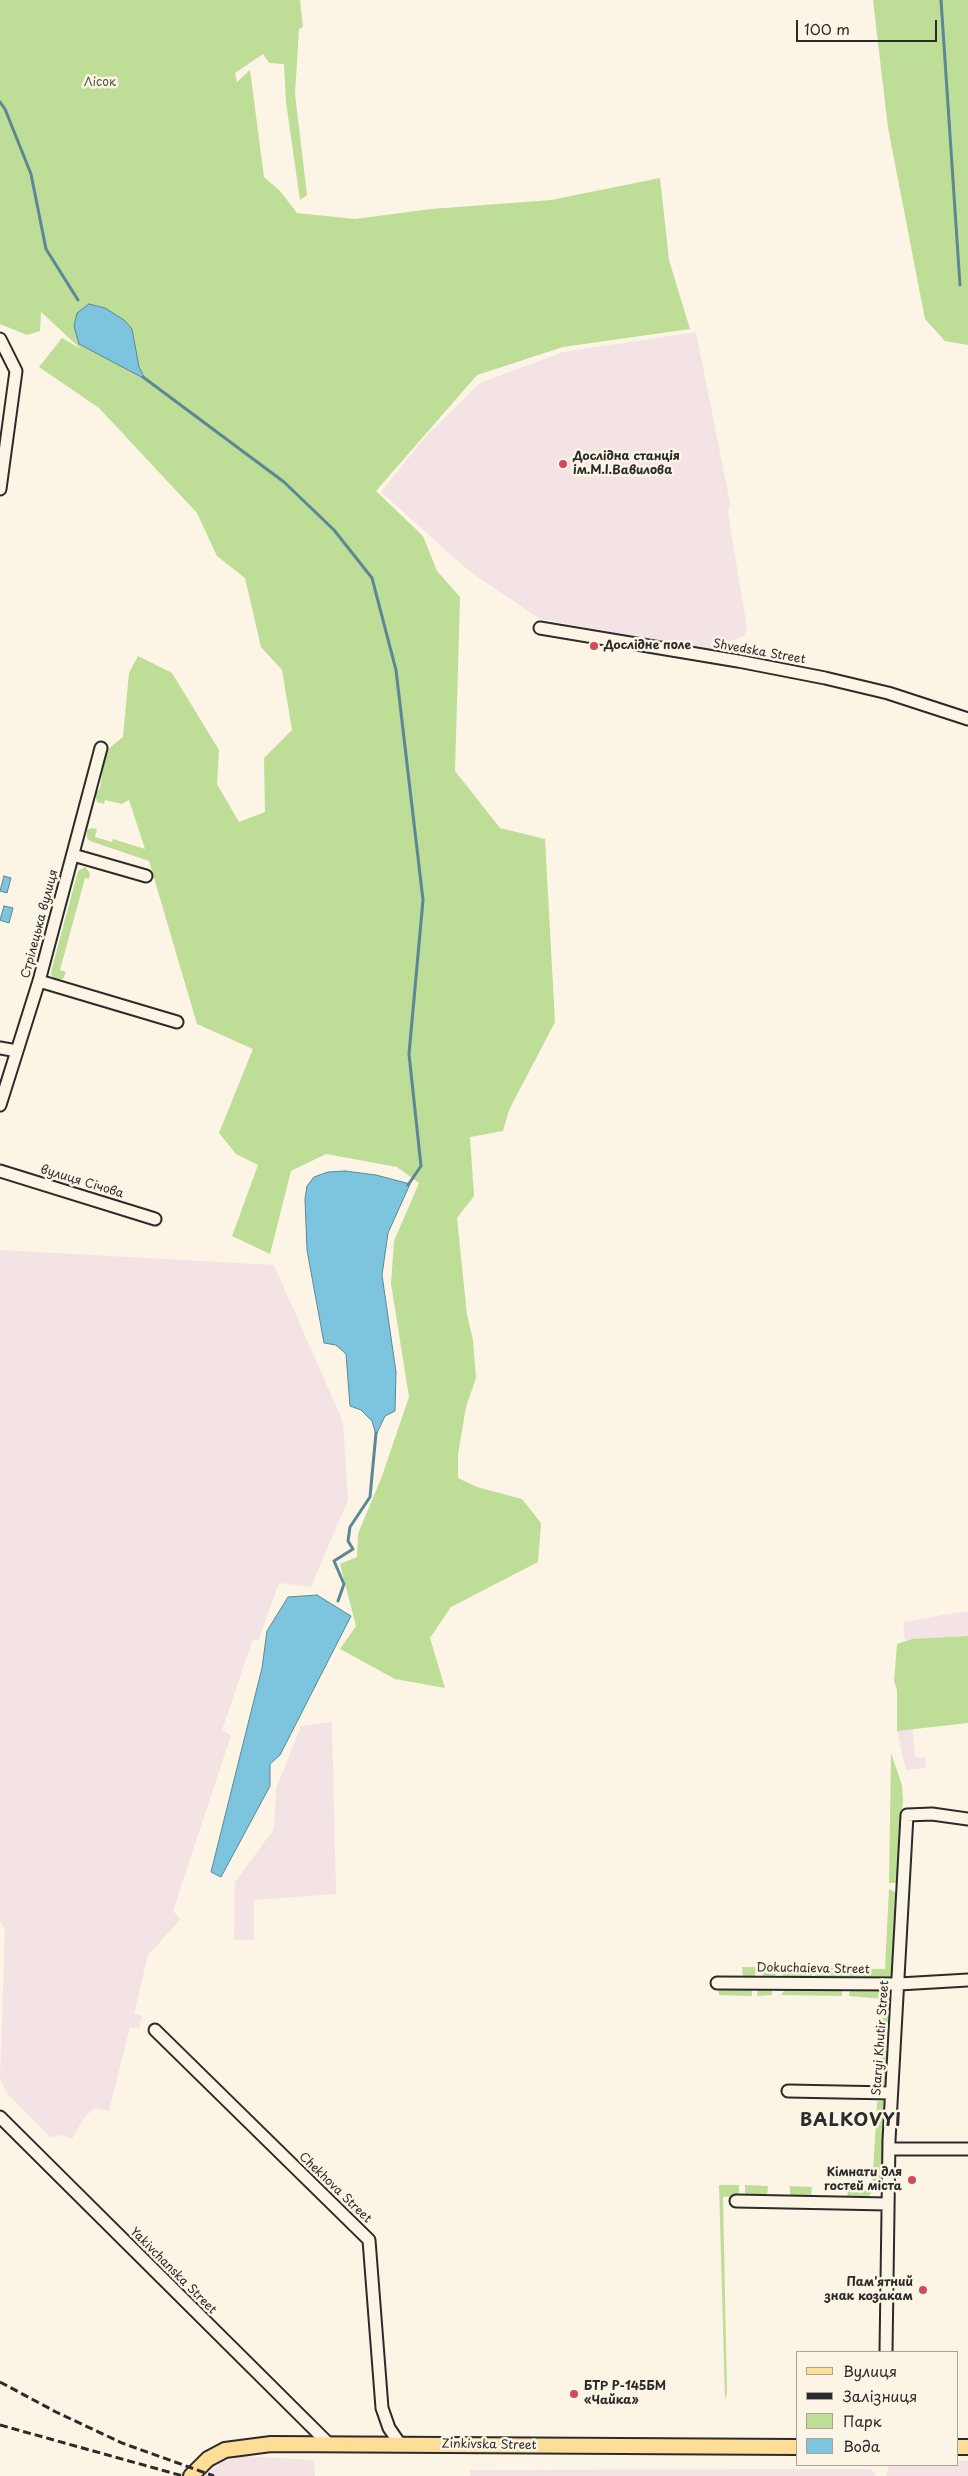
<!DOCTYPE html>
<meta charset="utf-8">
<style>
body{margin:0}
#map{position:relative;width:968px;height:2476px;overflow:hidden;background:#fcf5e5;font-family:"Playpen Sans",sans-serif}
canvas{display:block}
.legend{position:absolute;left:796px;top:2351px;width:162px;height:115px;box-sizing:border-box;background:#fcf5e5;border:1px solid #a8a49b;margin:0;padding:6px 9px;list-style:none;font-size:15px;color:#2b2b2b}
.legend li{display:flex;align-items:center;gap:10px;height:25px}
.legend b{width:25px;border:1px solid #a8a49b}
.scale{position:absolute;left:796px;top:20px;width:141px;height:22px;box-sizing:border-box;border:2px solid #2b2b2b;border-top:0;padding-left:6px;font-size:15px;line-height:18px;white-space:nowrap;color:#2b2b2b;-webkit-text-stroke:4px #fcf5e5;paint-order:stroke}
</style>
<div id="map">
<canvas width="968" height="2476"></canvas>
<ul class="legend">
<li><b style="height:6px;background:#fedd96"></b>Вулиця</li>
<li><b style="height:6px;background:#2b2b2b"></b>Залізниця</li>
<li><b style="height:14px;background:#bedd96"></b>Парк</li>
<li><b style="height:14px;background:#7dc5de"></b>Вода</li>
</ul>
<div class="scale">100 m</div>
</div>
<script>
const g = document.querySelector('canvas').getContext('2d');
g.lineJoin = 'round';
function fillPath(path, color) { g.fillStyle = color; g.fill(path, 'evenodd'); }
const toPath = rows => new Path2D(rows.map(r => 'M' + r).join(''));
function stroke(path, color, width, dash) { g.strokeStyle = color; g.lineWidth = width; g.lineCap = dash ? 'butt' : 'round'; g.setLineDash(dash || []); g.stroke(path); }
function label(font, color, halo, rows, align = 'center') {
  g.font = font + ' "Playpen Sans",sans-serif'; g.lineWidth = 5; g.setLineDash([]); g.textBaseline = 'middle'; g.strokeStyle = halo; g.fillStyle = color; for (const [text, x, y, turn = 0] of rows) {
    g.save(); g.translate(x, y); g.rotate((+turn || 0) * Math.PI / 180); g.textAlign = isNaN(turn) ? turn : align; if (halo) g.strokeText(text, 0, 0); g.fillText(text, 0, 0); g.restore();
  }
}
fillPath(toPath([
 [696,332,730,503,728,513,747,628,744,636,706,650,540,619,469,571,381,492,426,436,480,383,563,352],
 [0,1250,274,1265,343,1422,348,1500,311,1587,279,1583,258,1641,253,1639,222,1730,231,1735,173,1911,181,1919,148,1955,134,2014,142,2016,139,2029,130,2027,109,2111,94,2108,84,2118,72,2139,64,2135,50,2137,6,2092,0,2079,5,1929,0,1921],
 [961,1612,968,1612,968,1636,905,1640,903,1622],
 [332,1722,336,1894,254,1900,254,1940,234,1940,235,1882,274,1829,276,1789,301,1726],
 [913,1729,915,1757,925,1757,926,1768,906,1770,897,1731],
 [243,2456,314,2460,315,2476,205,2476,223,2461],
 [957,2461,968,2461,968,2476,886,2476,889,2465,957,2465],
 [866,2469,872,2470,876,2476,470,2476,470,2470]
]), '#f3e3e5');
fillPath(toPath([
 [0,0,300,0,303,27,299,29,295,94,307,195,300,200,286,102,284,64,269,63,263,54,235,73,237,82,250,70,264,177,280,191,297,213,355,219,431,209,551,200,660,178,669,260,690,329,563,347,477,375,376,491,423,536,437,571,460,597,455,771,500,828,545,839,555,1022,509,1110,503,1131,470,1137,474,1196,457,1218,467,1315,473,1340,476,1378,466,1407,458,1454,458,1478,477,1487,522,1499,541,1523,538,1562,451,1607,430,1638,445,1688,395,1679,340,1649,356,1626,340,1564,357,1557,358,1534,382,1476,409,1397,391,1284,394,1241,419,1183,397,1167,326,1154,291,1171,270,1254,232,1236,258,1165,236,1154,219,1133,253,1049,197,1024,149,861,90,841,87,838,87,830,92,828,97,829,95,837,112,842,113,839,145,849,129,800,122,804,105,800,104,804,97,802,95,795,100,788,103,769,101,748,107,750,123,737,129,673,138,656,172,673,219,750,217,784,239,822,265,812,264,758,292,730,282,670,261,647,245,578,217,556,197,513,99,408,39,367,62,338,81,349,41,312,40,331,27,335,0,324],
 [873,0,968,0,968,345,945,341,925,319,888,128],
 [85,867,90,873,89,879,85,878,60,970,66,972,63,979,56,980,51,975,52,968,78,871],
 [968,1636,968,1723,897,1731,897,1690,894,1681,897,1644,912,1639],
 [891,1753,902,1785,903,1800,897,1883,889,1883],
 [889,1889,897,1893,892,1971,890,1977,883,1979,815,1980,815,1968,885,1969],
 [742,1967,756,1967,755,1978,743,1977],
 [761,1967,777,1968,775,1978,764,1979],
 [782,1968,812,1968,812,1980,783,1979],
 [788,1986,842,1988,842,1996,781,1995],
 [718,1987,752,1987,752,1996,719,1995],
 [758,1988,772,1988,772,1995,757,1996],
 [850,1989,875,1990,886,1993,890,2004,887,2031,882,2033,883,1999,849,1996],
 [881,2049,888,2052,884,2089,878,2088],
 [884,2100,885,2103,882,2177,867,2199,847,2198,848,2189,872,2189,877,2102],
 [719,2185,739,2185,739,2196,723,2197,727,2393,725,2399],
 [745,2185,768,2186,767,2197,745,2196],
 [790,2186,812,2187,811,2196,790,2197]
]), '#bedd96');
const water = toPath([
 [89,304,105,308,124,320,132,329,139,367,145,379,79,344,74,326,77,313,89,304],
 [4,876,11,878,7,893,0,891,4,876],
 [4,906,13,908,9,923,0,920,4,906],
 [345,1171,376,1175,410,1184,388,1233,382,1275,396,1372,395,1411,385,1416,376,1435,372,1421,361,1410,350,1406,346,1354,336,1345,324,1343,307,1250,305,1199,307,1186,314,1177,328,1172,345,1171],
 [317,1595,351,1616,280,1755,270,1764,270,1786,221,1877,211,1872,262,1668,267,1631,288,1597,317,1595]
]);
fillPath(water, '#7dc5de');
stroke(water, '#5c8796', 1);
stroke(toPath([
 [941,0,960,285],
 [0,102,5,109,31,174,46,249,78,300],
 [143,377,284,482,334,530,372,578,396,670,423,900,409,1054,421,1166,408,1185],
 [338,1601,344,1584,334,1561,353,1549,348,1541,350,1527,370,1497,376,1433]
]), '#5c8796', 3);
const minor = toPath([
 [0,339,16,371,0,489],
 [540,628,738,661,825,678,888,693,968,719],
 [73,855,146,876],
 [39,981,177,1022],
 [0,1048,17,1051],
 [0,1105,39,981,101,748],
 [0,1171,155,1219],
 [717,1983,899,1984,968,1980],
 [155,2030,369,2240,382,2408,389,2428,400,2444],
 [788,2091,891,2093],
 [0,2117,329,2444],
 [889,2149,968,2149],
 [736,2201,888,2204],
 [886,2352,889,2140,907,1815,932,1814,968,1819]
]);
const major = toPath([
 [957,2447,968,2447],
 [191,2476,208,2459,225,2450,271,2444,797,2447]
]);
stroke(minor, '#2b2b2b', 15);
stroke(major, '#2b2b2b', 18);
stroke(minor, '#fcf5e5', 11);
stroke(major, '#fedd96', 14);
stroke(toPath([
 [0,2382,56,2412,122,2443,214,2476],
 [0,2425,183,2476]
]), '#2b2b2b', 3, [8, 4]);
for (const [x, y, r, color] of [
 [563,464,5,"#d1495b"],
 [594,646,5,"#d1495b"],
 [912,2180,5,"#d1495b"],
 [923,2290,5,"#d1495b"],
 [574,2394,5,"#d1495b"]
]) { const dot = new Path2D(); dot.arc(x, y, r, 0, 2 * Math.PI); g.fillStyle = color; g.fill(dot); stroke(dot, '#fcf5e5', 2); }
label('12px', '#505846', '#fcf5e5', [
 ["Лісок",100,83]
]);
label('bold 12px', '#2b2b2b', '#fcf5e5', [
 ["Дослідна станція",573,457],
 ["ім.М.І.Вавилова",573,471],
 ["Дослідне поле",604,646],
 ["Кімнати для",902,2173,"right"],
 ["гостей міста",902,2187,"right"],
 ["Пам'ятний",913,2283,"right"],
 ["знак козакам",913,2297,"right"],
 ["БТР Р-145БМ",584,2387],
 ["«Чайка»",584,2401]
], 'left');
label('12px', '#2b2b2b', '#fcf5e5', [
 ["Shvedska Street",759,652,10],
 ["Стрілецька вулиця",40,924,-75],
 ["вулиця Січова",82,1182,17],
 ["Dokuchaieva Street",813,1969,1],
 ["Staryi Khutir Street",881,2038,-86],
 ["Chekhova Street",335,2188,44],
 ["Yakivchanska Street",173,2271,45],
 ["Zinkivska Street",489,2445,1]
]);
g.letterSpacing = '1px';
label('bold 18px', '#2b2b2b', '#fcf5e5', [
 ["BALKOVYI",851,2121]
]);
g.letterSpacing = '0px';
</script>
